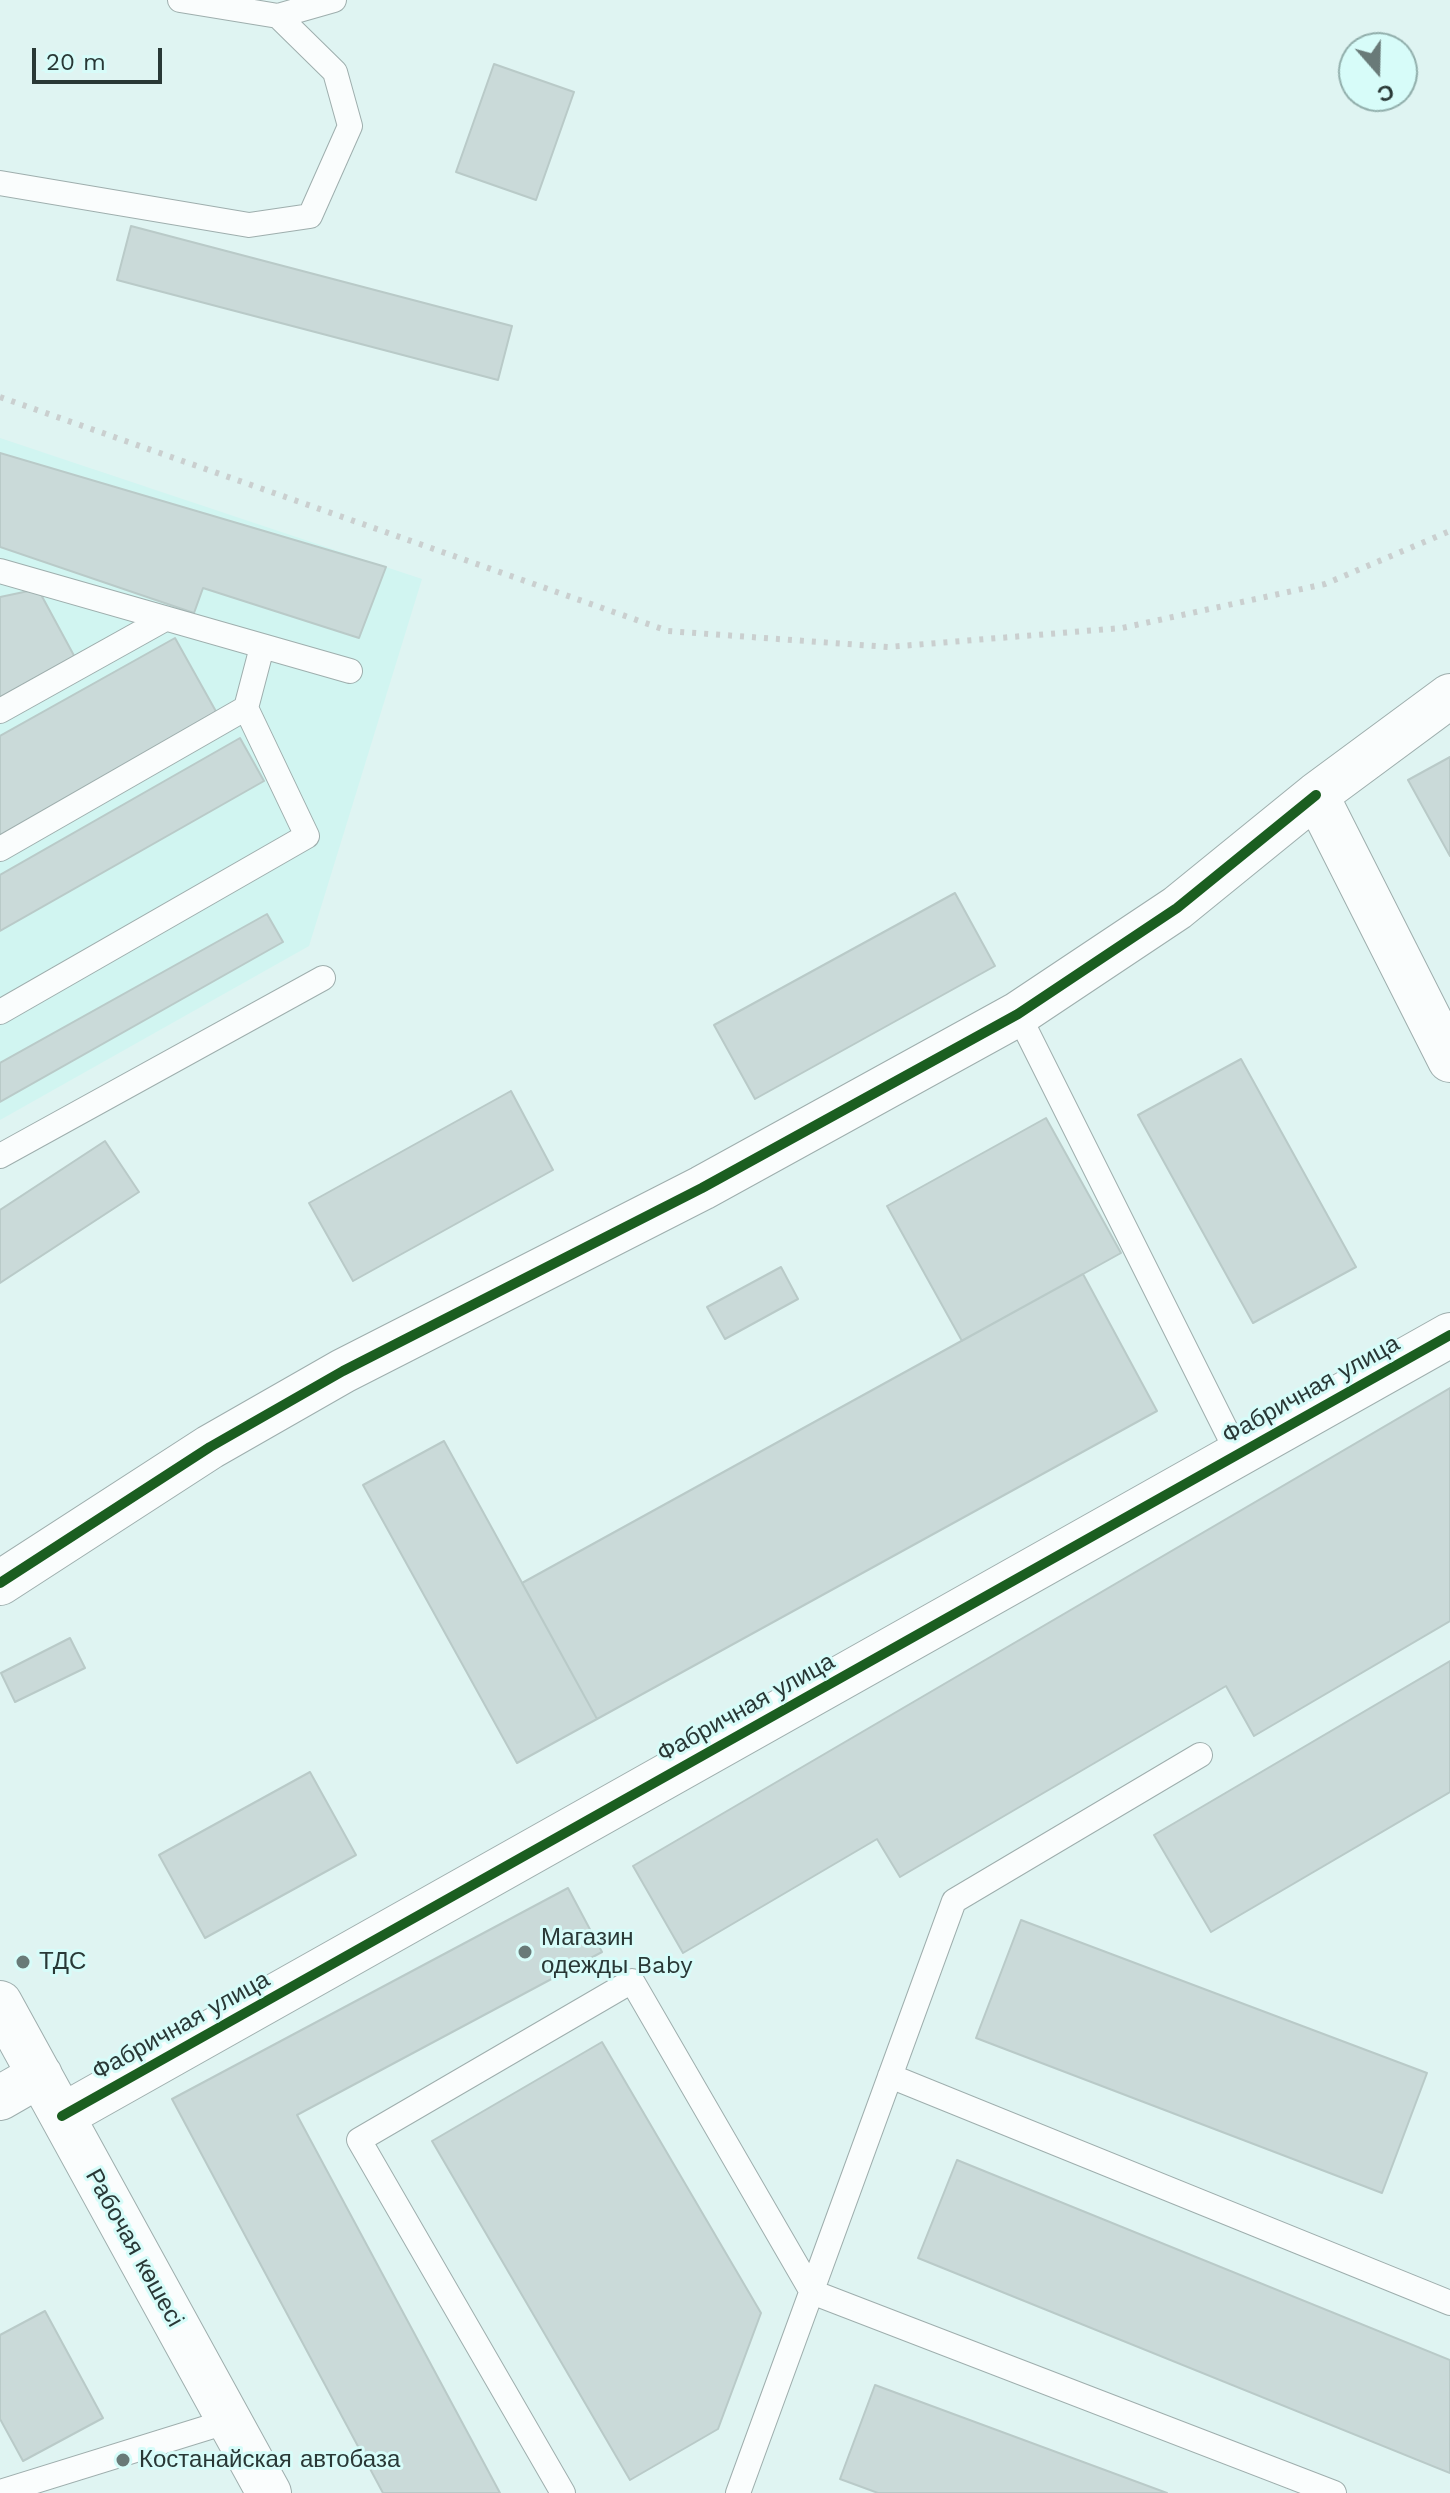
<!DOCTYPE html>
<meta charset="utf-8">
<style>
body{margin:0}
#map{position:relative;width:1450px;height:2493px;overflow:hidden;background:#dff4f2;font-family:"Work Sans",sans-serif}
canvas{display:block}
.north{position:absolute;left:1338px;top:32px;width:80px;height:80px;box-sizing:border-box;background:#d7fcf9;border:2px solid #91aeab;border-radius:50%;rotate:160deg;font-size:22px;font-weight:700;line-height:32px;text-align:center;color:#293836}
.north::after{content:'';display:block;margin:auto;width:28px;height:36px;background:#697a78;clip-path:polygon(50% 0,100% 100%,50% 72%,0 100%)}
.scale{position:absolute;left:32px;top:48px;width:130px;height:36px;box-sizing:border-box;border:4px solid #293836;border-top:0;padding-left:10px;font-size:24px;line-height:28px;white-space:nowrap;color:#293836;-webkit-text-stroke:6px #d7fcf9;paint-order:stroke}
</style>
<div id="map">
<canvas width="1450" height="2493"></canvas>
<div class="north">С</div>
<div class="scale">20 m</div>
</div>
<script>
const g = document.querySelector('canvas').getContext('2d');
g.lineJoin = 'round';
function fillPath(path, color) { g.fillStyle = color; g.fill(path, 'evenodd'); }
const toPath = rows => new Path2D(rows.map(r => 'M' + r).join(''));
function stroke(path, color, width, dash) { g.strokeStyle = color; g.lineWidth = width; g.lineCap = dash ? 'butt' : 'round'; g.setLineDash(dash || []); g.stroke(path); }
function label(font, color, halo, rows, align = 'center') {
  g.font = font + ' "Work Sans",sans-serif'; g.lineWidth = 6; g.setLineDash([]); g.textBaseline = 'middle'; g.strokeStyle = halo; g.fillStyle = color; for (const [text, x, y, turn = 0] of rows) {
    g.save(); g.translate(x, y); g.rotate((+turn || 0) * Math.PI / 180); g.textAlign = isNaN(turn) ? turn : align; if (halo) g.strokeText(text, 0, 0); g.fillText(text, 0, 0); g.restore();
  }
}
fillPath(toPath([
 [0,438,422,579,309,946,0,1120]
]), '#d1f5f1');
const building = toPath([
 [494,64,574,92,536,200,456,172,494,64],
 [131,226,512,326,498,380,117,280,131,226],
 [0,453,386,567,359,638,203,588,194,613,0,547,0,453],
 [38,589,78,663,0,705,0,597,38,589],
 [175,638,218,715,0,837,0,736,175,638],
 [240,738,264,781,0,931,0,875,240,738],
 [1450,757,1450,856,1408,780,1450,757],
 [955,893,995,966,755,1099,714,1025,955,893],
 [267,914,283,942,0,1102,0,1063,267,914],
 [1241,1059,1356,1267,1253,1323,1138,1115,1241,1059],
 [511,1091,553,1170,353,1281,309,1203,511,1091],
 [1046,1118,1121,1253,962,1341,887,1206,1046,1118],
 [105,1141,139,1192,0,1283,0,1210,105,1141],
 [781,1267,798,1299,725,1339,707,1307,781,1267],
 [1083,1274,1157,1411,597,1719,522,1583,1083,1274],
 [1450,1388,1450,1621,1254,1736,1226,1686,900,1877,877,1839,683,1953,633,1866,1450,1388],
 [444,1441,597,1719,517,1763,363,1485,444,1441],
 [70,1638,85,1668,15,1702,1,1673,70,1638],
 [1450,1661,1450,1792,1211,1932,1154,1835,1450,1661],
 [310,1772,356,1855,205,1938,159,1855,310,1772],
 [568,1888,602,1952,297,2115,500,2493,383,2493,172,2099,568,1888],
 [1021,1920,1427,2073,1382,2193,976,2038,1021,1920],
 [602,2042,761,2313,718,2429,630,2480,432,2141,602,2042],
 [957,2160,1450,2360,1450,2473,918,2258,957,2160],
 [45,2311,103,2418,23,2461,0,2419,0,2335,45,2311],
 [875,2385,1167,2493,878,2493,840,2479,875,2385]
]);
fillPath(building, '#cadad9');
stroke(building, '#b9cac8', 2);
const service = toPath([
 [180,0,278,16,334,0],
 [0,183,249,225,310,216,350,126,335,72,278,16],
 [0,571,350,671],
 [0,711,165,619],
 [0,849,246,708],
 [0,1012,307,836,246,708,262,647],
 [1018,1014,1238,1454],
 [0,1156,323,978],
 [890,2076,1450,2303],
 [0,2492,229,2421],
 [563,2493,359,2140,632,1981,812,2292,1334,2493],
 [738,2493,954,1901,1200,1755]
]);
const minor = toPath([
 [1450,696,1316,795,1450,1060],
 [0,1583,210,1447,343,1371,702,1188,1018,1014,1177,908,1316,795],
 [0,2003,269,2493],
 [0,2098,40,2075],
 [62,2116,1450,1335]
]);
stroke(service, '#9eaead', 26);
stroke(minor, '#9eaead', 46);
stroke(service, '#fafdfd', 24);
stroke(minor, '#fafdfd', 44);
stroke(toPath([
 [0,397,668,631,888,647,1122,628,1325,584,1450,531]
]), '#cacfcf', 6, [4, 8]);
stroke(toPath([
 [0,1583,210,1447,343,1371,702,1188,1018,1014,1177,908,1316,795],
 [62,2116,1450,1335]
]), '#1b5e20', 10);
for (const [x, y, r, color] of [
 [525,1952,8,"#697a78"],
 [23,1962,8,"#697a78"],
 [123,2460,8,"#697a78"]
]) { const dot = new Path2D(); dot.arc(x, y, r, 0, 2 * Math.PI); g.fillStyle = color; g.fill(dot); stroke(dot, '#d7fcf9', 3); }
label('24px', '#293836', '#d7fcf9', [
 ["Фабричная улица",1311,1390,-29],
 ["Фабричная улица",746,1708,-29],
 ["Фабричная улица",181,2026,-29],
 ["Рабочая көшесі",134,2248,61]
]);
label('24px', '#293836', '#d7fcf9', [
 ["Магазин",541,1938],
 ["одежды Baby",541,1966],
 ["ТДС",39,1962],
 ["Костанайская автобаза",139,2460]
], 'left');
</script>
